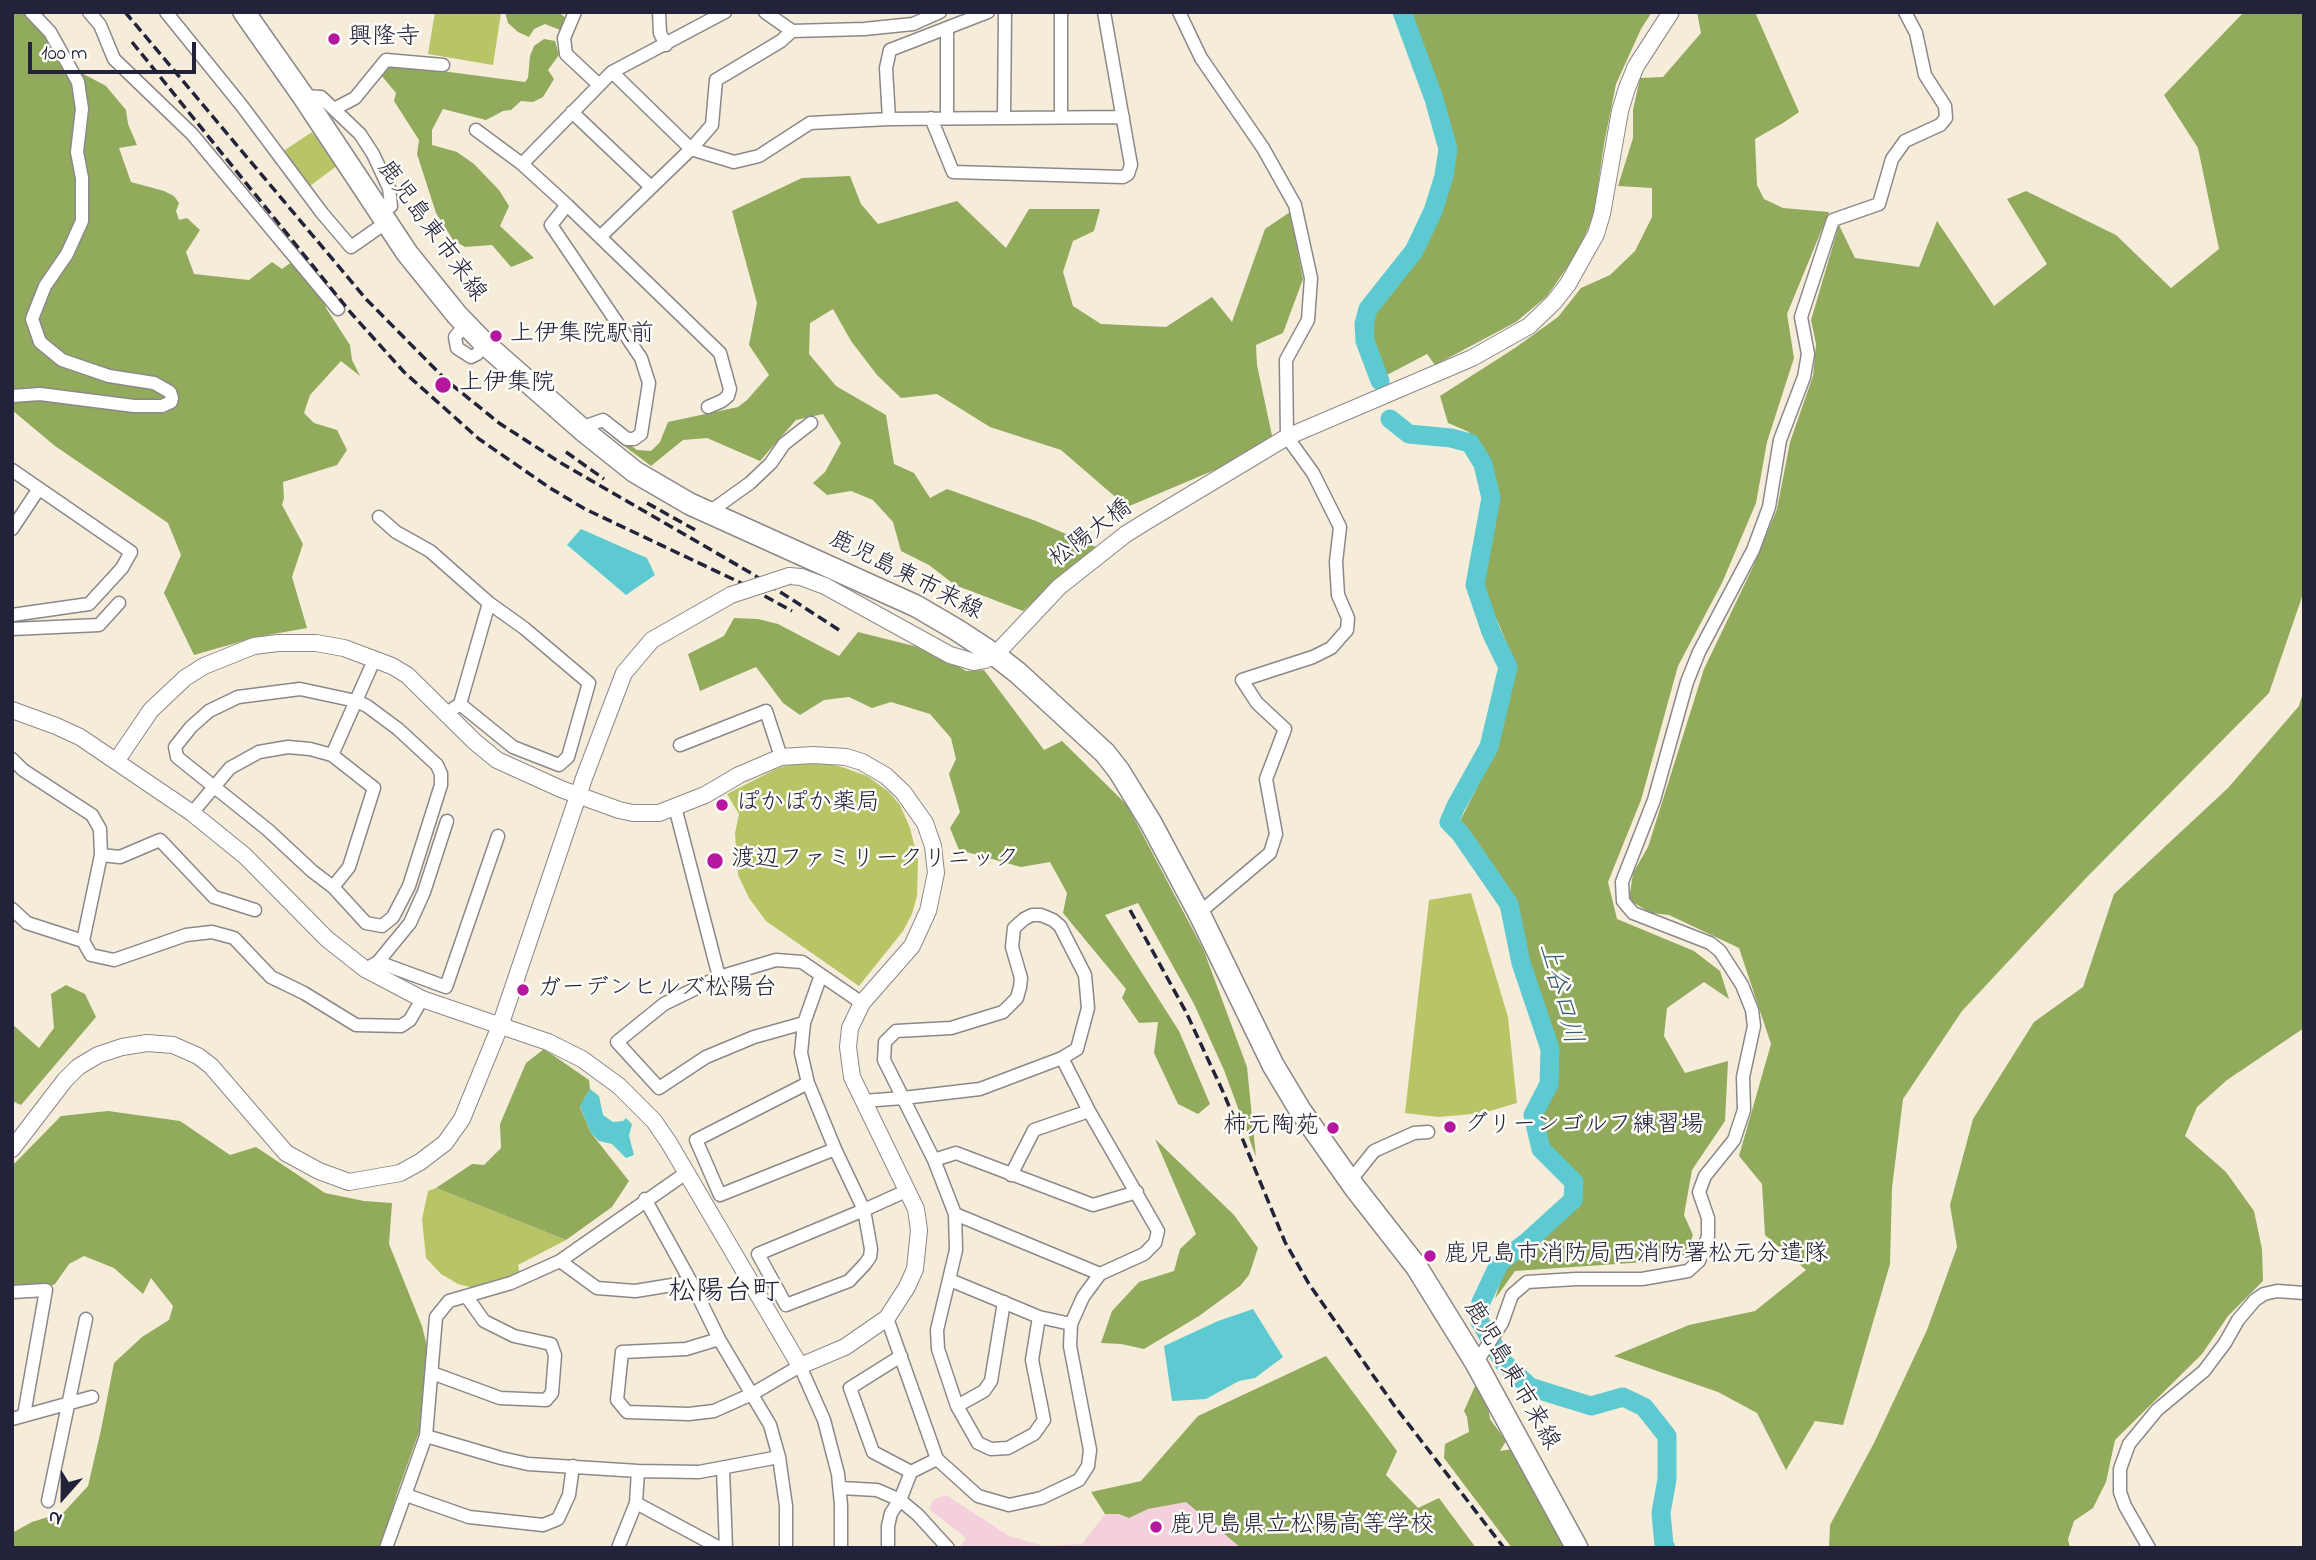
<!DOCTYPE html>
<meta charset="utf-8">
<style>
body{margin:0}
#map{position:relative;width:2316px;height:1560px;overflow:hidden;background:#f5edd9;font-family:"Indie Flower",sans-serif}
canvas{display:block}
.frame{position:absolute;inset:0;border:14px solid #22223b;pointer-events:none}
.north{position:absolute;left:28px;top:1462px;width:70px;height:70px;-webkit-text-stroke:5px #fdfcf7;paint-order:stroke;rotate:201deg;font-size:19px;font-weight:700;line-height:28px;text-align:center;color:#22223b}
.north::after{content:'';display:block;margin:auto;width:24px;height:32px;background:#22223b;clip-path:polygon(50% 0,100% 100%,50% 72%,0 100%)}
.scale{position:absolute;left:28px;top:42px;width:168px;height:32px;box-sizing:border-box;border:4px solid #22223b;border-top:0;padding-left:9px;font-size:21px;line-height:24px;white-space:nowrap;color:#22223b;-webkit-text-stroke:5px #fdfcf7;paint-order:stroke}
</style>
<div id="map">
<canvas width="2316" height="1560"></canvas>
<div class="frame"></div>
<div class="north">N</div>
<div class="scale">100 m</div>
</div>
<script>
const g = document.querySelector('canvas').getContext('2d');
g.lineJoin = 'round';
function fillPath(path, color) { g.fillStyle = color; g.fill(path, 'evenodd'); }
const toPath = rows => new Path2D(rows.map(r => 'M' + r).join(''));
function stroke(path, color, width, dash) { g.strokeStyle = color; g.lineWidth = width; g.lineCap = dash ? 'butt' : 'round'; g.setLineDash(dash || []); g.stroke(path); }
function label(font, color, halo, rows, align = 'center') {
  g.font = font + ' "Indie Flower","Klee One",sans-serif'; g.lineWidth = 5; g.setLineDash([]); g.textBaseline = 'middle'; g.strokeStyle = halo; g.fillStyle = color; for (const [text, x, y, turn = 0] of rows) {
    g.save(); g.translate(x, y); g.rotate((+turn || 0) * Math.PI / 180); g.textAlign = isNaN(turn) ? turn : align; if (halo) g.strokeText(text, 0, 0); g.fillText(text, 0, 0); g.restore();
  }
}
fillPath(toPath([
 [946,1495,1009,1536,1044,1546,1082,1544,1105,1514,1119,1514,1129,1518,1148,1509,1186,1502,1241,1548,959,1548,966,1538,929,1509,933,1500]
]), '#f4cfdc');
fillPath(toPath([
 [435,12,501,13,493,65,428,54],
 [312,132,338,165,310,186,282,152],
 [819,762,842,767,867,776,889,792,900,805,910,828,918,860,917,896,912,914,903,931,859,986,766,921,749,898,738,875,735,833,739,814,727,794,778,768,796,763],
 [1471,893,1508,1017,1517,1103,1483,1113,1439,1117,1405,1113,1429,900],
 [436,1188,566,1240,518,1265,520,1275,478,1289,458,1284,441,1274,426,1258,422,1219,428,1191]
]), '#b8c466');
fillPath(toPath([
 [12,12,26,12,39,22,87,104,87,93,76,70,106,86,126,110,128,124,137,145,119,148,131,182,164,191,174,196,179,203,176,211,179,220,187,218,200,230,186,252,194,274,249,280,272,262,282,269,293,261,324,297,326,308,350,345,352,360,360,376,341,361,310,395,304,413,314,423,337,430,347,450,337,465,283,482,284,498,282,505,303,544,292,577,307,628,257,637,194,655,164,593,181,555,168,523,55,446,12,410],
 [505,12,558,12,566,18,560,30,545,24,534,29,529,37,518,32,508,23],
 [1409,12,1652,12,1641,29,1616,84,1604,144,1594,214,1578,252,1547,296,1516,322,1435,365,1427,354,1385,376,1373,345,1368,327,1374,309,1416,255,1437,217,1453,167,1453,139],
 [1697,12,1755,12,1799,112,1783,123,1755,139,1757,185,1764,199,1783,208,1829,212,1787,314,1794,358,1767,442,1756,503,1722,583,1678,666,1641,800,1608,882,1617,919,1694,951,1720,971,1729,999,1704,982,1667,1008,1664,1036,1685,1073,1728,1061,1725,1121,1692,1170,1684,1215,1693,1235,1685,1255,1660,1261,1515,1271,1495,1299,1505,1267,1580,1203,1580,1182,1546,1147,1540,1120,1555,1085,1558,1046,1527,958,1513,895,1459,823,1496,750,1516,665,1482,585,1497,502,1492,466,1469,432,1448,423,1440,396,1515,348,1558,317,1581,288,1610,275,1635,251,1652,217,1652,188,1618,186,1633,138,1633,110,1640,78,1663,77,1701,33],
 [2244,12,2304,12,2304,591,2269,693,2087,877,1962,1011,1903,1099,1892,1188,1890,1264,1843,1425,1815,1421,1786,1470,1757,1413,1718,1392,1614,1356,1689,1325,1755,1311,1806,1270,1765,1235,1762,1184,1739,1156,1771,1044,1739,948,1669,915,1651,913,1629,900,1633,873,1648,847,1704,669,1752,569,1777,509,1790,442,1813,376,1816,344,1811,320,1839,225,1855,258,1919,267,1937,221,1994,306,2047,264,2007,199,2026,191,2116,235,2171,288,2219,249,2198,148,2164,95],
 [544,39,555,41,559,55,548,70,554,79,543,97,533,102,521,101,511,110,503,111,486,120,443,109,432,130,432,145,457,152,474,164,499,190,509,206,500,226,534,258,511,267,492,245,465,247,453,240,436,213,417,154,419,140,394,101,396,93,381,75,390,66,404,66,525,82,528,78,530,56,534,46],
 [850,176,861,204,878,224,957,201,1006,248,1029,209,1100,209,1094,231,1073,241,1063,272,1073,306,1101,324,1166,327,1212,297,1232,322,1265,229,1290,212,1303,279,1283,333,1256,345,1257,365,1274,445,1127,507,1061,450,990,427,937,394,901,398,877,375,851,341,833,309,810,323,809,354,836,386,886,415,894,464,914,473,930,498,947,489,1036,521,1096,547,1023,611,955,585,929,565,901,551,893,522,873,500,851,491,827,495,813,483,825,472,841,443,823,414,796,420,760,461,707,438,683,440,651,466,611,436,619,437,637,450,651,451,660,442,668,422,738,407,747,400,769,375,749,345,757,303,732,211,802,178],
 [734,618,758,619,778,624,839,656,858,632,934,651,966,671,984,670,1044,750,1062,741,1127,805,1204,951,1247,1067,1256,1157,1224,1070,1194,1004,1138,903,1105,915,1179,1031,1210,1104,1198,1114,1178,1104,1154,1053,1158,1022,1139,1023,1122,998,1126,989,1063,913,1067,893,1050,862,1021,867,959,850,950,828,960,812,949,774,956,759,951,738,930,714,891,702,872,708,849,697,824,700,800,715,783,703,756,667,700,691,688,654,724,636],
 [2304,689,2304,1028,2227,1080,2197,1107,2185,1136,2226,1172,2254,1211,2262,1249,2263,1281,2228,1316,2202,1354,2115,1440,2106,1482,2093,1508,2074,1521,2068,1539,2070,1548,1829,1548,1830,1525,1874,1443,1927,1330,1957,1247,1950,1205,1973,1119,2034,1022,2083,987,2114,894,2228,788,2299,706],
 [66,985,85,994,96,1017,21,1105,12,1101,12,1024,39,1048,54,1028,51,994],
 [544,1049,589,1080,590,1089,580,1107,591,1133,629,1181,612,1207,566,1240,436,1188,472,1164,484,1165,501,1148,500,1124,526,1063],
 [108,1111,180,1121,230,1155,256,1147,325,1193,364,1201,392,1203,389,1244,422,1326,430,1359,427,1410,397,1493,381,1548,12,1548,12,1533,32,1522,64,1512,88,1486,101,1430,114,1363,142,1337,169,1320,173,1306,151,1278,143,1294,114,1268,84,1256,69,1264,55,1284,38,1291,12,1292,12,1166,61,1116],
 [1155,1139,1234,1215,1258,1248,1249,1275,1240,1286,1199,1316,1144,1349,1121,1344,1101,1343,1112,1311,1139,1282,1174,1271,1180,1249,1196,1234],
 [1326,1356,1397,1451,1386,1475,1418,1508,1439,1498,1476,1548,1241,1548,1186,1502,1148,1509,1129,1518,1119,1514,1105,1514,1091,1492,1141,1481,1198,1416],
 [1475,1386,1488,1406,1490,1419,1506,1441,1500,1451,1512,1449,1566,1548,1512,1548,1444,1458,1445,1444,1469,1432,1467,1417,1464,1411]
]), '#92aa5b');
fillPath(toPath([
 [581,529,647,558,655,575,626,595,567,545],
 [590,1089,599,1096,603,1115,613,1122,623,1121,626,1118,632,1124,629,1136,634,1155,626,1158,612,1144,599,1141,591,1133,580,1106],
 [1253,1309,1283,1357,1255,1378,1239,1381,1206,1399,1172,1401,1164,1346,1218,1321]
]), '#5dcad2');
stroke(toPath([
 [1380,381,1365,341,1364,324,1368,309,1414,251,1433,211,1444,176,1448,149,1434,99,1402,12],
 [1390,419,1409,434,1451,438,1470,443,1483,464,1491,498,1475,585,1491,632,1508,667,1489,747,1456,806,1449,822,1460,833,1509,904,1521,963,1550,1049,1549,1084,1533,1115,1541,1149,1574,1182,1573,1200,1528,1241,1500,1262,1481,1302,1479,1320,1504,1363,1530,1387,1591,1406,1623,1397,1644,1407,1667,1436,1667,1479,1661,1513,1664,1545,1666,1548]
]), '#5dcad2', 19);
const minor = toPath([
 [89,12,100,25,114,59,192,134,338,309],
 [166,12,242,106,322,213,351,247,381,226,389,223],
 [575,12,564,38,566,54,598,84],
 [659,12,660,33,666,45],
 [765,12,792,31,864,29,913,24,940,12],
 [1061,12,1061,117],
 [1179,12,1201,58,1263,148,1295,205,1311,278,1308,320,1286,360,1287,437,1313,473,1340,527,1336,562,1338,595,1348,618,1347,630,1331,648,1313,657,1242,680,1257,703,1285,729,1266,779,1276,834,1270,853,1199,913],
 [947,28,947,118],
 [612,72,691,149,734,162,759,156,810,123,889,119,1123,117],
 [303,96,321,97,360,134,373,154,389,188,391,206,381,212],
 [334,109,355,98,386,60,443,65],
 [572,112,651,187],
 [1004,116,1005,12],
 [931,118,953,172,1123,177,1128,174,1131,165,1104,12],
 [889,119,886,68,890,50,988,12],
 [476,130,522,164,567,205,720,353,730,389,728,396,722,401,708,407],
 [522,164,612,72,725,12],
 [567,205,551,225,641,358,649,383,641,434,634,439,627,439,603,420,589,425,585,432],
 [600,237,691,149,712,125,716,80,781,41,792,31],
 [466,324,455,337,457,348,471,357,477,354,485,344],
 [12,396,40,394,134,406,162,406,171,402,172,398,170,392,154,383,109,376,62,360,40,342,32,319,45,286,67,254,82,221,82,178,77,152,82,109,78,82,50,32,31,12],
 [12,470,131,552,122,568,89,604,12,615],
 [708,513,750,483,771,463,784,444,811,423],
 [379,517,396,532,430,551,489,603,524,628,589,683,568,757,559,765,513,747,460,704],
 [12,529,38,490],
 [12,629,99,625,119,603],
 [300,689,356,701,367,706,398,729,437,765,441,774,441,785,409,886,393,917,382,926,366,923,333,887,312,871,268,830,177,757,175,747,191,727,209,711,238,697,300,689],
 [447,713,460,704,489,603],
 [680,745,766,711,781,757],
 [332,755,375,658],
 [12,759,23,770,92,815,100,829,101,855,83,941,91,955,114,960,186,935,212,932,234,938,271,977,304,993,356,1025,401,1026,410,1020,422,999],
 [675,807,719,977,776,960,802,962,862,1003],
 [192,813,230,768,259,752,288,747,310,749,332,755,374,788,349,867,333,887],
 [101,855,120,857,160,840,214,897,255,910],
 [12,909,27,923,83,941],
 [378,962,446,987,498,836],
 [371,966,378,962,410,923,424,892,447,821],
 [821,975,804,1023,801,1053,808,1083,835,1149,864,1210,871,1249,870,1257,865,1264,849,1281,786,1305,758,1254,864,1210,906,1191],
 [719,977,664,1004,617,1042,659,1088,706,1057,754,1037,804,1023],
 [808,1083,696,1140,720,1195,835,1149],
 [863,1101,903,1098,980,1089,1062,1058,1077,1049,1088,1008,1085,975,1060,926,1053,920,1041,915,1032,915,1024,919,1014,928,1012,947,1021,978,1020,987,1017,998,1003,1012,951,1028,896,1031,885,1042,884,1060,934,1160,955,1214,956,1250,937,1330,938,1349,957,1406,978,1443,991,1449,1008,1448,1034,1434,1044,1420,1032,1360,1039,1317],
 [934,1160,956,1153,1093,1205,1137,1192],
 [1011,1175,1034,1130,1089,1111],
 [1350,1181,1374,1151,1414,1133,1428,1132],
 [645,1199,691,1282,719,1339,770,1425,779,1457,786,1506,786,1548],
 [955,1214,1100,1274],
 [560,1261,597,1288,635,1291,691,1282],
 [950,1280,1039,1317,1071,1324],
 [12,1292,46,1290,24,1415],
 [887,1318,937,1459,978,1496,1009,1505,1041,1498,1079,1480,1088,1466,1090,1450,1070,1346,1071,1324,1083,1297,1100,1274,1144,1254,1155,1243,1158,1231,1089,1111,1062,1058],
 [719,1339,686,1349,622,1352,617,1400,627,1412,689,1414,714,1411,752,1394,800,1366,824,1420,838,1474,841,1505,841,1548],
 [901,1356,850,1388,873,1452,911,1472],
 [1476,1363,1502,1323,1512,1295,1527,1282,1576,1279,1642,1279,1688,1271,1699,1261,1708,1236,1708,1218,1699,1192,1705,1176,1734,1140,1744,1110,1743,1077,1754,1026,1752,1010,1742,985,1720,951,1710,943,1633,913,1623,901,1622,882,1654,800,1687,682,1699,652,1753,550,1769,507,1780,440,1804,377,1808,354,1801,317,1833,220,1879,204,1892,159,1905,141,1940,125,1946,118,1945,106,1925,75,1916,33,1905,12],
 [432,1373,500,1398,546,1400,552,1393,555,1355,551,1344,514,1336,484,1321,467,1297],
 [957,1406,984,1391,991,1381,1004,1302],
 [12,1419,92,1397],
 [426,1436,501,1458,528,1464,638,1471,699,1472,779,1457],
 [723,1469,726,1548],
 [841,1488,877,1490,900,1500,918,1515,948,1548],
 [406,1495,469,1517,543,1525,558,1519,569,1495,573,1466],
 [48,1501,86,1319],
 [636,1503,720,1548],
 [386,1548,426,1436,436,1317,449,1301,511,1283,560,1261,686,1173],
 [618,1548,636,1503,638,1471],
 [888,1548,888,1526,891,1513,900,1500,911,1472,937,1459],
 [2149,1548,2125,1506,2120,1492,2120,1469,2129,1444,2157,1410,2204,1371,2225,1343,2238,1320,2255,1300,2264,1294,2277,1291,2304,1293]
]);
const tertiary = toPath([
 [789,576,801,577,825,586,950,655,974,662,985,660,995,655,1059,587,1126,534,1147,521,1287,437,1472,358,1529,326,1554,302,1568,284,1596,234,1602,214,1620,111,1627,88,1636,66,1671,12],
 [12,710,56,726,80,737,192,813,245,856,327,939,365,969,422,999,548,1042,582,1059,619,1086,654,1121,669,1143,800,1366,845,1347,887,1318,907,1287,915,1269,919,1230,916,1209,852,1077,848,1047,850,1028,862,1003,912,946,928,911,936,873,933,846,925,823,903,792,886,776,862,762,846,757,813,755,781,757,739,775,705,795,659,813,633,813,619,810,561,789,497,760,475,742,407,675,392,666,344,648,316,643,278,643,254,646,204,666,185,678,151,710,117,760],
 [12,1149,65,1080,78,1067,98,1055,122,1047,147,1043,173,1045,198,1056,211,1066,286,1153,319,1171,349,1182,400,1173,420,1162,445,1143,462,1119,500,1026,584,778,624,673,652,640,731,595]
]);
const primary = toPath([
 [244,12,303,96,407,253,457,315,485,344,585,432,635,472,690,504,916,606,957,630,995,655,1018,673,1105,753,1119,771,1151,823,1199,913,1273,1065,1300,1110,1355,1188,1416,1266,1476,1363,1577,1548]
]);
stroke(minor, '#8c888a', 15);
stroke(tertiary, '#8c888a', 18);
stroke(primary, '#8c888a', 24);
stroke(minor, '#fff', 12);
stroke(tertiary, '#fff', 16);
stroke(primary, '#fff', 21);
stroke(toPath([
 [125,12,366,299,446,380,499,423,561,463,751,573,839,630],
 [132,42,351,313,404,372,479,439,550,488,585,509,739,582,792,611],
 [566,452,604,479],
 [647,503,699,532],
 [1130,910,1186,1012,1224,1094,1285,1242,1309,1284,1396,1408,1504,1548]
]), '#22223b', 3.5, [10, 5]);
const tertiaryBridge = toPath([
 [731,595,789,576]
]);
stroke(tertiaryBridge, '#8c888a', 18, []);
stroke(tertiaryBridge, '#fff', 16);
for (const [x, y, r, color] of [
 [334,39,7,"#b5179e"],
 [496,336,7,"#b5179e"],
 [443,385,9,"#b5179e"],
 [722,805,7,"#b5179e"],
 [715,861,9,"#b5179e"],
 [523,990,7,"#b5179e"],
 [1450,1127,7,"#b5179e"],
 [1333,1128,7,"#b5179e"],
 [1430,1256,7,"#b5179e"],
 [1156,1527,7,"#b5179e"]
]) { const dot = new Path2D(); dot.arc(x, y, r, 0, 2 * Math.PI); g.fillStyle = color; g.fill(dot); stroke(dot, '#fdfcf7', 2.5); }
label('24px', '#22223b', '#fdfcf7', [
 ["興隆寺",348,39],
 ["上伊集院駅前",510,336],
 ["上伊集院",459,385],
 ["ぽかぽか薬局",736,805],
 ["渡辺ファミリークリニック",731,861],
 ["ガーデンヒルズ松陽台",537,990],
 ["グリーンゴルフ練習場",1464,1127],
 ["柿元陶苑",1319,1128,"right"],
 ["鹿児島市消防局西消防署松元分遣隊",1444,1256],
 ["鹿児島県立松陽高等学校",1170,1527]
], 'left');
label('24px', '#22223b', '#fdfcf7', [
 ["鹿児島東市来線",430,232,54],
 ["松陽大橋",1092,535,-37],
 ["鹿児島東市来線",905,577,27],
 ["鹿児島東市来線",1510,1376,60]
]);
label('italic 26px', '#375d70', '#fdfcf7', [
 ["上谷口川",1558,994,75]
]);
label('28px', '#22223b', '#fdfcf7', [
 ["松陽台町",724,1294]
]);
</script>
